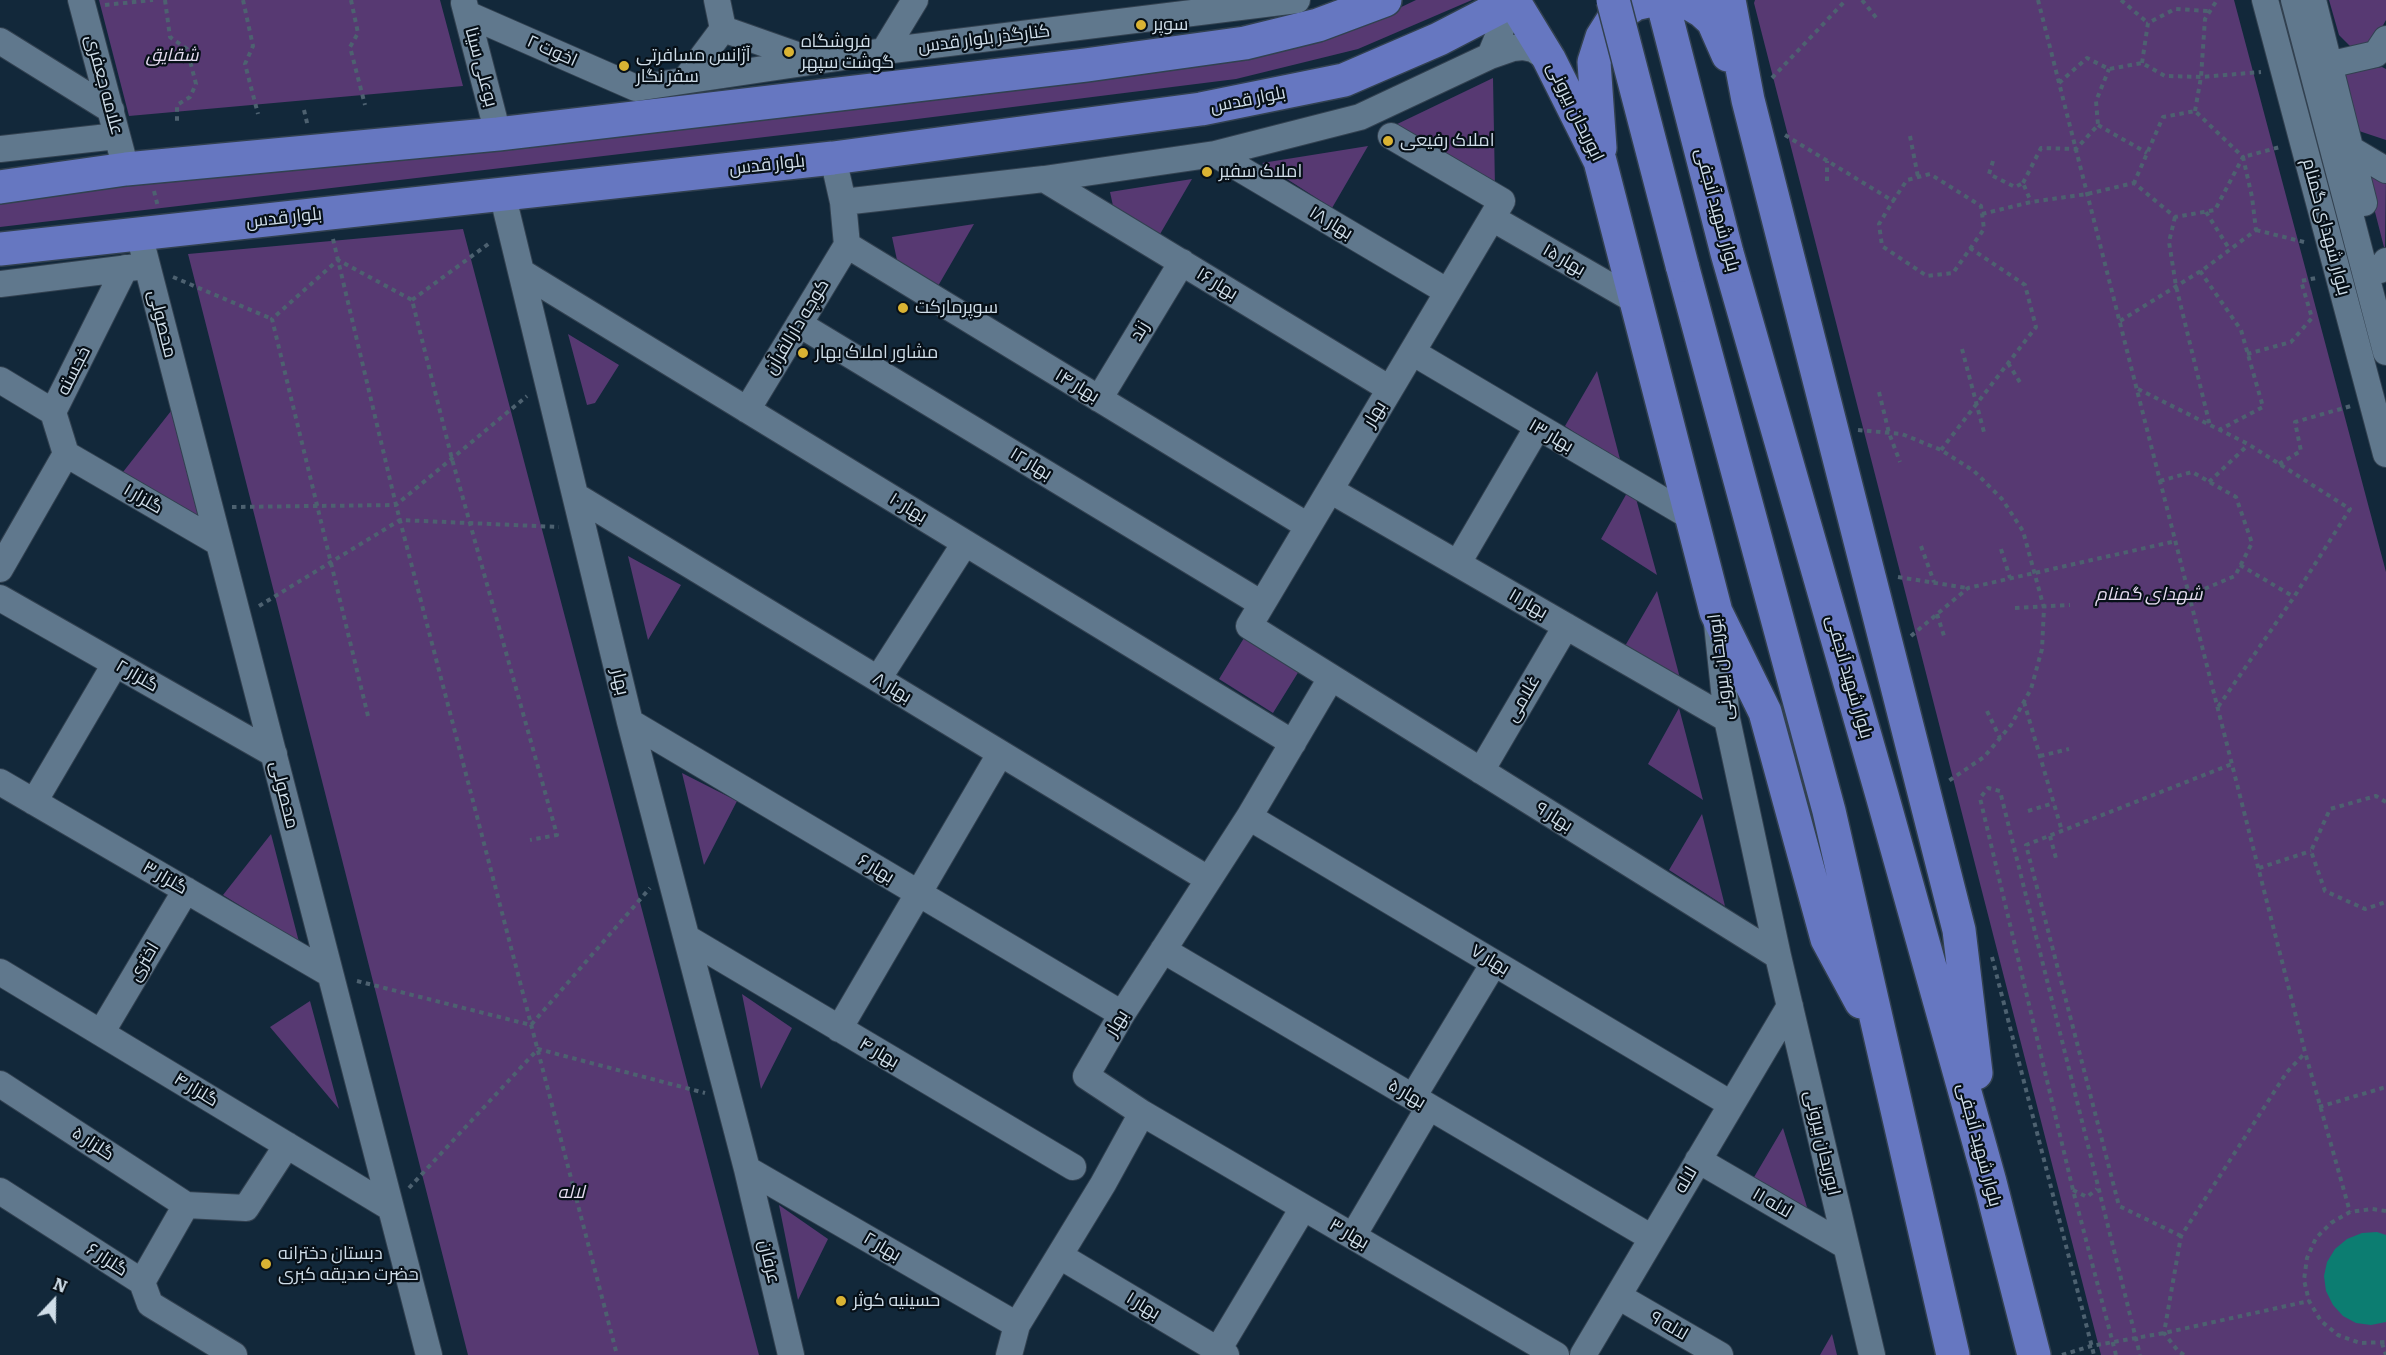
<!DOCTYPE html>
<meta charset="utf-8">
<style>
body{margin:0}
#map{position:relative;width:2386px;height:1355px;overflow:hidden;background:#12283a;font-family:Literata,serif}
canvas{display:block}
.north{position:absolute;left:24px;top:1271px;width:60px;height:60px;-webkit-text-stroke:4px #071018;paint-order:stroke;rotate:22deg;font-size:16px;font-weight:700;line-height:24px;text-align:center;color:#cfdde8}
.north::after{content:'';display:block;margin:auto;width:21px;height:27px;background:#cfdde8;clip-path:polygon(50% 0,100% 100%,50% 72%,0 100%)}
</style>
<div id="map">
<canvas width="2386" height="1355"></canvas>
<div class="north">N</div>
</div>
<script>
const g = document.querySelector('canvas').getContext('2d');
g.lineJoin = 'round';
function fillPath(path, color) { g.fillStyle = color; g.fill(path, 'evenodd'); }
const toPath = rows => new Path2D(rows.map(r => 'M' + r).join(''));
function stroke(path, color, width, dash) { g.strokeStyle = color; g.lineWidth = width; g.lineCap = dash ? 'butt' : 'round'; g.setLineDash(dash || []); g.stroke(path); }
function label(font, color, halo, rows, align = 'center') {
  g.font = font + ' Literata,Cairo,serif'; g.lineWidth = 4.5; g.setLineDash([]); g.textBaseline = 'middle'; g.strokeStyle = halo; g.fillStyle = color; for (const [text, x, y, turn = 0] of rows) {
    g.save(); g.translate(x, y); g.rotate((+turn || 0) * Math.PI / 180); g.textAlign = isNaN(turn) ? turn : align; if (halo) g.strokeText(text, 0, 0); g.fillText(text, 0, 0); g.restore();
  }
}
fillPath(toPath([
 [99,0,440,0,463,86,129,116],
 [1416,0,1472,0,1358,49,1236,79,901,121,0,227,0,196,1376,19],
 [1755,0,2234,0,2386,572,2386,1355,2101,1355,1754,3],
 [2329,0,2386,0,2386,20,2374,41,2363,47,2350,46,2339,35],
 [2382,67,2386,69,2386,140,2359,131,2341,74],
 [1493,78,1495,188,1391,127],
 [1368,146,1332,208,1262,163],
 [2365,173,2386,177,2385,251],
 [1192,179,1156,241,1115,215,1110,192],
 [974,224,938,286,897,260,892,237],
 [463,229,759,1355,468,1355,188,254],
 [568,334,619,365,595,403,587,405],
 [1597,371,1621,463,1565,426],
 [171,411,199,519,123,472],
 [1632,484,1657,575,1601,539],
 [628,556,681,585,648,640],
 [1657,591,1681,682,1625,646],
 [1244,638,1299,671,1273,713,1219,679],
 [1679,708,1703,800,1648,764],
 [682,773,737,801,704,865],
 [1702,814,1725,906,1669,870],
 [271,834,299,942,223,895],
 [742,994,792,1028,761,1089],
 [310,1001,339,1109,270,1027],
 [1783,1128,1810,1217,1750,1184],
 [779,1205,828,1239,798,1300],
 [1832,1334,1837,1355,1820,1355]
]), '#573972');
fillPath(toPath([
 [2377,1232,2386,1235,2386,1322,2371,1325,2356,1323,2343,1316,2333,1305,2326,1291,2324,1276,2327,1262,2335,1249,2347,1239,2362,1233]
]), '#0c7d71');
const minor = toPath([
 [81,0,126,169],
 [2265,0,2386,454],
 [2294,0,2386,352],
 [2313,0,2364,203],
 [464,3,498,134],
 [467,14,636,88,884,51,1297,0],
 [723,29,811,60],
 [0,41,111,110],
 [884,51,915,0],
 [1490,56,1513,0],
 [2328,65,2376,54,2386,39],
 [685,80,723,29,717,0],
 [1391,136,1502,201,1249,626,1778,956],
 [2342,144,2386,170],
 [0,149,117,136],
 [1215,154,1448,292],
 [833,158,843,202,847,245],
 [1044,179,1390,389],
 [502,193,630,722,747,1169,791,1355],
 [843,202,1044,179,1215,154,1360,117,1490,56,1513,48,1523,47,1533,49,1549,59],
 [1492,218,1636,301],
 [139,234,429,1355],
 [847,245,1308,526],
 [2380,270,2386,261],
 [523,273,1293,743],
 [0,284,137,267],
 [799,324,1262,604],
 [1412,352,1691,517],
 [0,380,53,412],
 [1099,399,1182,262],
 [747,410,847,245],
 [66,454,219,543],
 [1330,490,1727,719],
 [576,496,1208,879],
 [1458,563,1537,428],
 [0,569,66,454,53,412,125,268],
 [0,598,274,754],
 [1717,624,1727,719,1778,956,1872,1355],
 [878,679,965,543],
 [630,722,1122,1014],
 [1481,771,1566,626],
 [0,782,330,974],
 [34,802,115,664],
 [1249,817,1731,1104],
 [687,938,1073,1167],
 [1163,950,1652,1238],
 [0,972,391,1208],
 [839,1029,1000,754],
 [101,1033,186,890],
 [0,1084,186,1205,246,1208,287,1145],
 [1413,1097,1494,963],
 [1142,1113,1556,1355],
 [1698,1160,1846,1246],
 [747,1169,1017,1325],
 [0,1191,142,1282,150,1304,234,1355],
 [1353,1236,1429,1107],
 [1060,1256,1226,1355],
 [142,1282,186,1205],
 [1618,1296,1720,1355],
 [1218,1350,1303,1208],
 [1009,1355,1017,1325,1103,1184,1142,1113,1086,1076,1122,1014,1249,817,1331,678],
 [1583,1355,1790,1006]
]);
const major = toPath([
 [1513,0,1549,59,1600,161,1716,612,1765,712,1827,939,1861,1002],
 [1662,0,1727,253,1882,795,1990,1182,2034,1355],
 [1676,0,1685,1,1702,11,1713,21,1728,55],
 [1729,0,1748,100,1959,930,1976,1073],
 [1600,148,1594,62,1602,37,1614,18,1635,4,1653,0],
 [0,187,126,169,498,134,1086,65,1245,43,1318,25,1385,0],
 [0,249,833,158,1201,109,1344,80,1439,39,1514,0],
 [1682,265,1829,811,1953,1355]
]);
stroke(minor, '#324150', 28);
stroke(major, '#324150', 36);
stroke(toPath([
 [165,0,170,37,187,49,196,84,190,97,177,105,177,122],
 [243,0,253,46,245,64,258,114],
 [351,0,358,33,350,47,365,105],
 [1862,0,1878,20],
 [2038,0,2305,1052,2350,1212],
 [2121,0,2148,23],
 [105,5,153,0],
 [2142,63,2148,23,2175,9,2209,11],
 [1772,78,1846,0],
 [2059,83,2087,58,2109,69,2142,63,2165,76,2201,77,2261,72],
 [304,110,308,127],
 [2195,111,2201,77,2205,19,2217,0],
 [2098,125,2147,153],
 [1785,135,1893,201,1907,180,1930,174,1981,206,1984,229,1953,273,1927,276,1882,246,1879,224,1893,201],
 [1910,136,1918,177],
 [1993,161,1989,174,2015,187,2023,183,2031,202],
 [1827,181,1827,161],
 [2023,183,2041,148,2076,149,2098,125,2096,101,2109,69],
 [154,191,158,207],
 [2206,212,2230,250],
 [1982,214,2031,202,2087,194,2134,183,2175,217,2215,210,2243,157,2195,111,2163,117,2134,183],
 [2175,217,2169,242,2176,286,2210,426],
 [2256,230,2308,243],
 [333,239,396,505,617,1355],
 [2200,271,2241,330,2263,407,2219,430],
 [173,277,272,319],
 [412,300,491,242],
 [2120,321,2204,269,2256,230,2252,197,2243,157,2280,147],
 [1962,349,1985,436],
 [2247,354,2291,342,2312,318,2301,281,2316,278],
 [2008,363,2021,384],
 [2138,389,2248,444,2350,509,2294,597,2218,707],
 [1879,392,1889,433,1900,462],
 [1858,430,1902,434,1941,450,1974,471,2002,499,2023,531,2044,608,2042,649,2031,689,2011,725,1984,757,1947,782],
 [1941,450,2036,327,2025,285,1970,248],
 [2279,464,2301,451,2295,422,2351,406],
 [2160,481,2192,472,2236,497,2252,543,2235,576,2190,595],
 [2209,482,2248,445],
 [232,507,396,505,527,396],
 [1921,546,1934,582],
 [2001,549,2010,578],
 [2240,565,2294,597],
 [1898,577,1967,588],
 [259,606,400,520,559,527],
 [2015,608,2070,605],
 [1937,614,1945,639],
 [1911,636,1968,588,2176,541],
 [2024,702,2062,831],
 [1987,711,2000,738],
 [368,716,272,319,338,260,412,300,452,459,557,835,530,840],
 [2040,756,2069,749],
 [2386,802,2376,796,2330,809,2311,851,2325,891,2365,909,2386,902],
 [2028,811,2054,803],
 [2050,836,2057,862],
 [2259,868,2311,851],
 [1992,957,2094,1355],
 [357,981,531,1025,650,888],
 [2319,1107,2386,1087],
 [409,1188,538,1049,705,1093],
 [2073,1190,2087,1197,2097,1189],
 [2386,1211,2372,1209,2350,1212,2331,1223,2316,1238,2307,1258,2304,1280,2309,1301,2321,1321,2338,1335,2360,1343,2386,1342],
 [2181,1236,2119,1206,2026,845,2232,764],
 [2382,1343,2386,1355],
 [2062,1355,2091,1346,2164,1333,2309,1301],
 [2116,1355,2073,1190,1980,798,1988,788,2000,791,2140,1355],
 [2184,1355,2178,1351,2164,1333,2181,1236,2287,1072,2305,1053]
]), '#4d6170', 4, [4.5, 4.5]);
stroke(minor, '#60788d', 26);
stroke(major, '#6677c1', 33);
const majorBridge = toPath([
 [1613,0,1682,265]
]);
stroke(majorBridge, '#324150', 36, []);
stroke(majorBridge, '#6677c1', 33);
for (const [x, y, r, color] of [
 [1141,25,6,"#dab333"],
 [789,52,6,"#dab333"],
 [624,66,6,"#dab333"],
 [1388,141,6,"#dab333"],
 [1207,172,6,"#dab333"],
 [903,308,6,"#dab333"],
 [803,353,6,"#dab333"],
 [266,1264,6,"#dab333"],
 [841,1301,6,"#dab333"]
]) { const dot = new Path2D(); dot.arc(x, y, r, 0, 2 * Math.PI); g.fillStyle = color; g.fill(dot); stroke(dot, '#071018', 2); }
label('18px', '#cfdde8', '#071018', [
 ["سوپر",1153,25],
 ["فروشگاه",801,42],
 ["گوشت سپهر",801,63],
 ["آژانس مسافرتی",636,56],
 ["سفر نگار",636,77],
 ["املاک رفیعی",1400,141],
 ["املاک سفیر",1219,172],
 ["سوپرمارکت",915,308],
 ["مشاور املاک بهار",815,353],
 ["دبستان دخترانه",278,1254],
 ["حضرت صدیقه کبری",278,1275],
 ["حسینیه کوثر",853,1301]
], 'left');
label('18px', '#cfdde8', '#071018', [
 ["کنارگذر بلوار قدس",984,39,-7],
 ["اخوت ۲",552,51,24],
 ["بوعلی سینا",481,67,75],
 ["علامه جعفری",104,85,75],
 ["بلوار قدس",1248,100,-11],
 ["ابوریحان بیرونی",1575,112,64],
 ["بلوار قدس",767,165,-6],
 ["بلوار شهید آنجفی",1717,210,75],
 ["بلوار قدس",284,218,-6],
 ["بهار ۱۸",1331,223,31],
 ["بلوار شهدای گمنام",2326,227,75],
 ["بهار ۱۵",1564,260,30],
 ["بهار ۱۶",1217,284,31],
 ["محصولی",162,324,76],
 ["کوچه دارالقرآن",797,327,-59],
 ["زند",1140,331,-59],
 ["خجسته",74,371,-63],
 ["بهار ۱۴",1077,386,31],
 ["بهار",1375,414,-59],
 ["بهار ۱۳",1551,436,30],
 ["بهار ۱۲",1031,464,31],
 ["گلزار ۱",143,499,30],
 ["بهار ۱۰",908,508,31],
 ["بهار ۱۱",1528,604,30],
 ["ابوریحان بیرونی",1721,667,-97],
 ["گلزار ۲",137,676,30],
 ["بلوار شهید آنجفی",1849,677,74],
 ["بهار",620,682,77],
 ["بهار ۸",892,688,31],
 ["غلامی",1523,699,-60],
 ["محصولی",284,795,76],
 ["بهار ۹",1554,817,32],
 ["بهار ۶",876,869,31],
 ["گلزار ۳",165,878,30],
 ["بهار ۷",1490,960,31],
 ["اختری",144,962,-59],
 ["بهار",1117,1023,-59],
 ["بهار ۴",879,1053,30],
 ["گلزار ۴",196,1090,31],
 ["بهار ۵",1407,1094,30],
 ["ابوریحان بیرونی",1822,1143,77],
 ["گلزار ۵",93,1144,33],
 ["بلوار شهید آنجفی",1979,1145,75],
 ["لاله",1686,1180,-60],
 ["لاله ۱۱",1772,1203,30],
 ["بهار ۳",1349,1234,30],
 ["بهار ۲",882,1247,30],
 ["گلزار ۶",107,1260,33],
 ["عرفان",769,1262,77],
 ["بهار ۱",1143,1306,31],
 ["لاله ۹",1669,1326,30]
]);
label('italic 18px', '#e6ddf1', '#071018', [
 ["شقایق",172,56],
 ["شهدای گمنام",2149,595],
 ["لاله",571,1193]
]);
</script>
